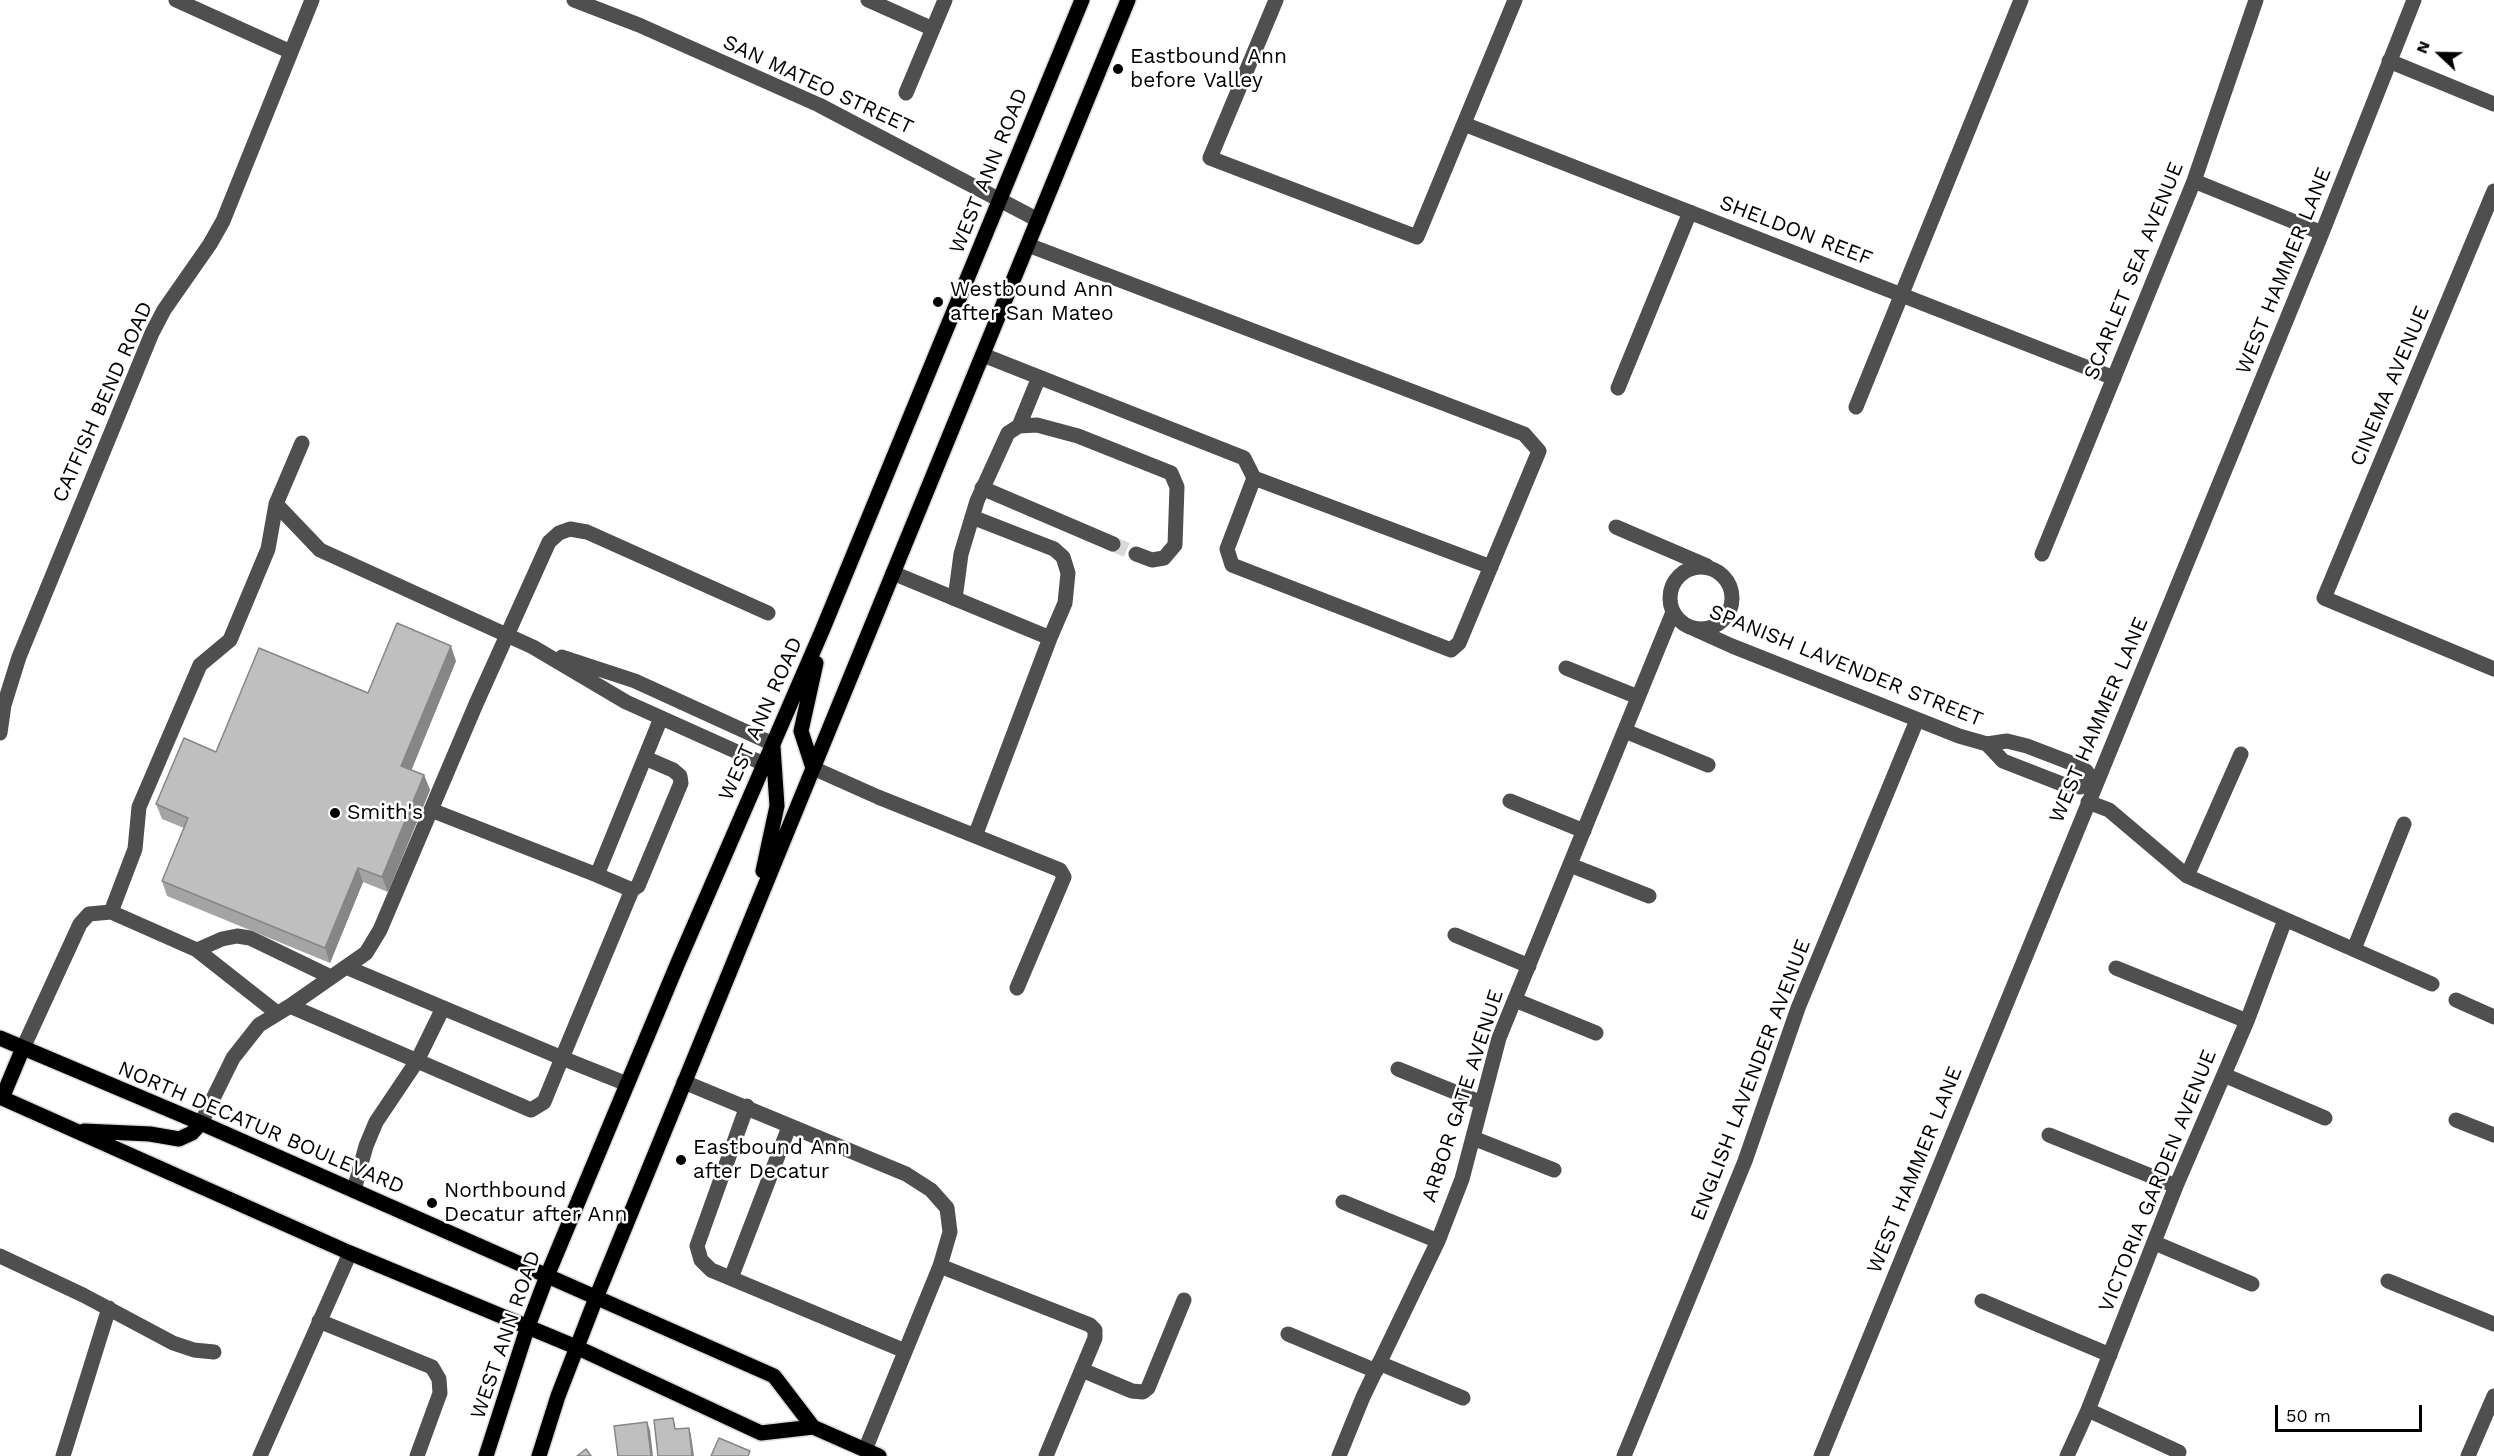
<!DOCTYPE html>
<style>
body{margin:0}
#map{position:relative;width:2494px;height:1456px;overflow:hidden;background:#fff;font-family:"Work Sans",sans-serif}
canvas{display:block}
.north{position:absolute;left:2410px;top:24px;width:60px;height:60px;-webkit-text-stroke:4px #fff;paint-order:stroke;rotate:292deg;font-size:16px;font-weight:700;line-height:24px;text-align:center;color:#000}
.north::after{content:'';display:block;margin:auto;width:21px;height:27px;background:#000;clip-path:polygon(50% 0,100% 100%,50% 72%,0 100%)}
.scale{position:absolute;left:2275px;top:1405px;width:147px;height:27px;box-sizing:border-box;border:3px solid #000;border-top:0;padding-left:8px;font-size:18px;line-height:21px;white-space:nowrap;color:#000;-webkit-text-stroke:4px #fff;paint-order:stroke}
</style>
<div id="map">
<canvas width="2494" height="1456"></canvas>
<div class="north">N</div>
<div class="scale">50 m</div>
</div>
<script>
const g = document.querySelector('canvas').getContext('2d');
g.lineJoin = 'round';
const toPath = rows => new Path2D(rows.map(r => 'M' + r).join(''));
function stroke(path, color, width, dash) { g.strokeStyle = color; g.lineWidth = width; g.lineCap = dash ? 'butt' : 'round'; g.setLineDash(dash || []); g.stroke(path); }
function fillPath(path, color) { g.fillStyle = color; g.fill(path, 'evenodd'); }
function label(font, color, halo, rows, align = 'center') {
  g.font = font + ' "Work Sans",sans-serif'; g.lineWidth = 5; g.setLineDash([]); g.textBaseline = 'middle'; g.strokeStyle = halo; g.fillStyle = color; for (const [text, x, y, turn = 0] of rows) {
    g.save(); g.translate(x, y); g.rotate((+turn || 0) * Math.PI / 180); g.textAlign = isNaN(turn) ? turn : align; if (halo) g.strokeText(text, 0, 0); g.fillText(text, 0, 0); g.restore();
  }
}
stroke(toPath([
 [1113,544,1136,554]
]), '#d9d9d9', 15, [15, 8]);
const major = toPath([
 [813,768,801,731,816,663],
 [763,871,777,806,773,747],
 [0,1038,201,1123,774,1376,813,1427,879,1456],
 [0,1097,350,1253,576,1347,761,1433,813,1427],
 [2,1098,23,1048],
 [84,1131,150,1134,179,1139,192,1133,201,1123],
 [486,1456,528,1326,547,1276,677,965,822,631,1082,0],
 [539,1456,558,1396,596,1298,1128,0]
]);
stroke(major, '#dbdbdb', 18);
stroke(toPath([
 [176,0,291,52],
 [574,0,639,25,819,105,1038,220],
 [868,0,933,29],
 [1276,0,1210,158,1417,237,1515,0],
 [2389,61,2494,104],
 [906,93,945,0],
 [1464,124,2114,378],
 [2194,181,2322,233],
 [2494,191,2324,598,2494,669],
 [983,355,1244,458,1254,478,1227,549,1232,565,1451,650,1459,643,1539,451,1524,434,1028,245],
 [1618,388,1690,212],
 [1856,407,2021,0],
 [1019,426,1039,377],
 [1254,478,1491,567],
 [982,488,1113,544],
 [276,504,320,550,533,647,626,702,764,764],
 [972,517,1054,549,1063,557,1068,573,1065,603,1050,638],
 [1616,527,1707,566],
 [2042,554,2194,181,2256,0],
 '1670 598a31 31 0 1 1 62 0a31 31 0 1 1-62 0Z',
 [893,573,1050,638,975,836],
 [955,599,961,554,977,501,1008,433,1019,426,1037,425,1078,436,1171,473,1177,487,1175,545,1164,558,1152,560,1136,554],
 [1690,627,1732,646,1959,736,1987,744,2007,741,2027,746,2079,766,2086,771,2095,783,2080,787,2062,784,2003,761,1987,744],
 [562,657,635,681,773,744],
 [1566,668,1638,697],
 [1625,731,1708,765],
 [0,733,4,705,19,657,152,333,164,310,210,244,223,221,312,0],
 [813,768,878,797,1060,870,1064,877,1017,988],
 [1510,801,1584,831],
 [2088,802,2109,810,2187,876,2432,984],
 [431,810,597,875],
 [1570,865,1649,896],
 [2187,876,2241,754],
 [632,890,597,875,661,718],
 [111,912,197,950,277,1013],
 [1455,935,1529,966],
 [2354,949,2404,824],
 [197,950,222,939,237,936,250,938,331,977],
 [346,967,562,1058,632,890,638,886,681,783,680,776,673,770,645,758],
 [2116,968,2247,1021],
 [1515,1000,1596,1033],
 [2456,1000,2494,1017],
 [290,1006,531,1110,544,1102,562,1058,627,1084],
 [23,1048,80,924,89,914,111,912,135,849,139,807,200,665,230,640,268,549,276,504,302,443],
 [1398,1069,1482,1103],
 [2224,1075,2325,1118],
 [684,1082,906,1174,931,1190,947,1208,950,1232,940,1266,865,1450],
 [747,1106,697,1246,701,1260,711,1270,905,1351],
 [2456,1120,2494,1135],
 [201,1123,233,1058,259,1025,290,1006,366,953,380,930,476,704,549,542,559,533,570,529,587,532,768,613],
 [2049,1135,2176,1186],
 [1473,1138,1554,1170],
 [354,1190,366,1146,376,1122,417,1061,443,1008],
 [1343,1202,1438,1241],
 [2155,1243,2252,1284],
 [0,1256,83,1295,173,1343,194,1350,214,1352],
 [940,1266,1090,1325,1095,1330,1095,1338,1046,1456],
 [731,1278,789,1127],
 [2388,1281,2494,1324],
 [1982,1301,2110,1355],
 [319,1321,432,1367,439,1379,440,1393,417,1456],
 [1288,1334,1376,1371],
 [1379,1363,1463,1398],
 [1082,1370,1132,1391,1143,1392,1148,1388,1184,1300],
 [2088,1410,2179,1452],
 [63,1456,109,1308],
 [260,1456,350,1253],
 [1339,1456,1363,1397,1438,1241,1462,1179,1499,1038,1673,612],
 [1624,1456,1745,1161,1798,1008,1917,720],
 [1821,1456,2322,233,2414,0],
 [2067,1456,2088,1410,2176,1186,2247,1021,2285,920],
 [2468,1456,2494,1396]
]), '#4f4f4f', 15);
stroke(major, '#000', 15);
fillPath(toPath([
 [456,661,411,770,424,775,430,790,388,892,363,882,330,963,167,896,162,881,184,828,162,819,156,804,368,693]
]), '#a4a4a4');
fillPath(toPath([
 [451,646,456,661,407,781,401,766],
 [424,775,430,790,388,892,382,877],
 [358,868,363,882,330,963,325,948],
 [647,1422,650,1430,653,1456,651,1456],
 [689,1428,691,1435,694,1456,692,1456]
]), '#868686');
const building = toPath([
 [397,623,451,646,401,766,424,775,382,877,358,868,325,948,162,881,188,818,156,804,184,738,216,752,259,648,368,693,397,623],
 [673,1418,675,1429,689,1428,692,1456,658,1456,654,1420,673,1418],
 [647,1422,651,1456,618,1456,614,1426,647,1422],
 [719,1438,750,1451,748,1456,711,1456,719,1438],
 [586,1449,591,1456,577,1456,586,1449]
]);
fillPath(building, '#bfbfbf');
stroke(building, '#868686', 1.5);
for (const [x, y, r, color] of [
 [1118,69,6,"#000"],
 [938,302,6,"#000"],
 [335,813,6,"#000"],
 [681,1160,6,"#000"],
 [432,1203,6,"#000"]
]) { const dot = new Path2D(); dot.arc(x, y, r, 0, 2 * Math.PI); g.fillStyle = color; g.fill(dot); stroke(dot, '#fff', 2); }
label('21px', '#000', '#fff', [
 ["Eastbound Ann",1130,57],
 ["before Valley",1130,81],
 ["Westbound Ann",950,290],
 ["after San Mateo",950,314],
 ["Smith's",347,813],
 ["Eastbound Ann",693,1148],
 ["after Decatur",693,1172],
 ["Northbound",444,1191],
 ["Decatur after Ann",444,1215]
], 'left');
label('21px', '#000', '#fff', [
 ["SAN MATEO STREET",818,85,25],
 ["WEST ANN ROAD",989,171,-68],
 ["SHELDON REEF",1796,231,21],
 ["SCARLET SEA AVENUE",2134,271,-68],
 ["WEST HAMMER LANE",2284,271,-68],
 ["CINEMA AVENUE",2390,386,-67],
 ["CATFISH BEND ROAD",103,402,-66],
 ["SPANISH LAVENDER STREET",1846,666,22],
 ["WEST ANN ROAD",761,719,-66],
 ["WEST HAMMER LANE",2099,720,-67],
 ["ENGLISH LAVENDER AVENUE",1751,1080,-69],
 ["ARBOR GATE AVENUE",1463,1096,-72],
 ["NORTH DECATUR BOULEVARD",261,1128,23],
 ["WEST HAMMER LANE",1915,1170,-68],
 ["VICTORIA GARDEN AVENUE",2158,1181,-68],
 ["WEST ANN ROAD",506,1335,-71]
]);
</script>
